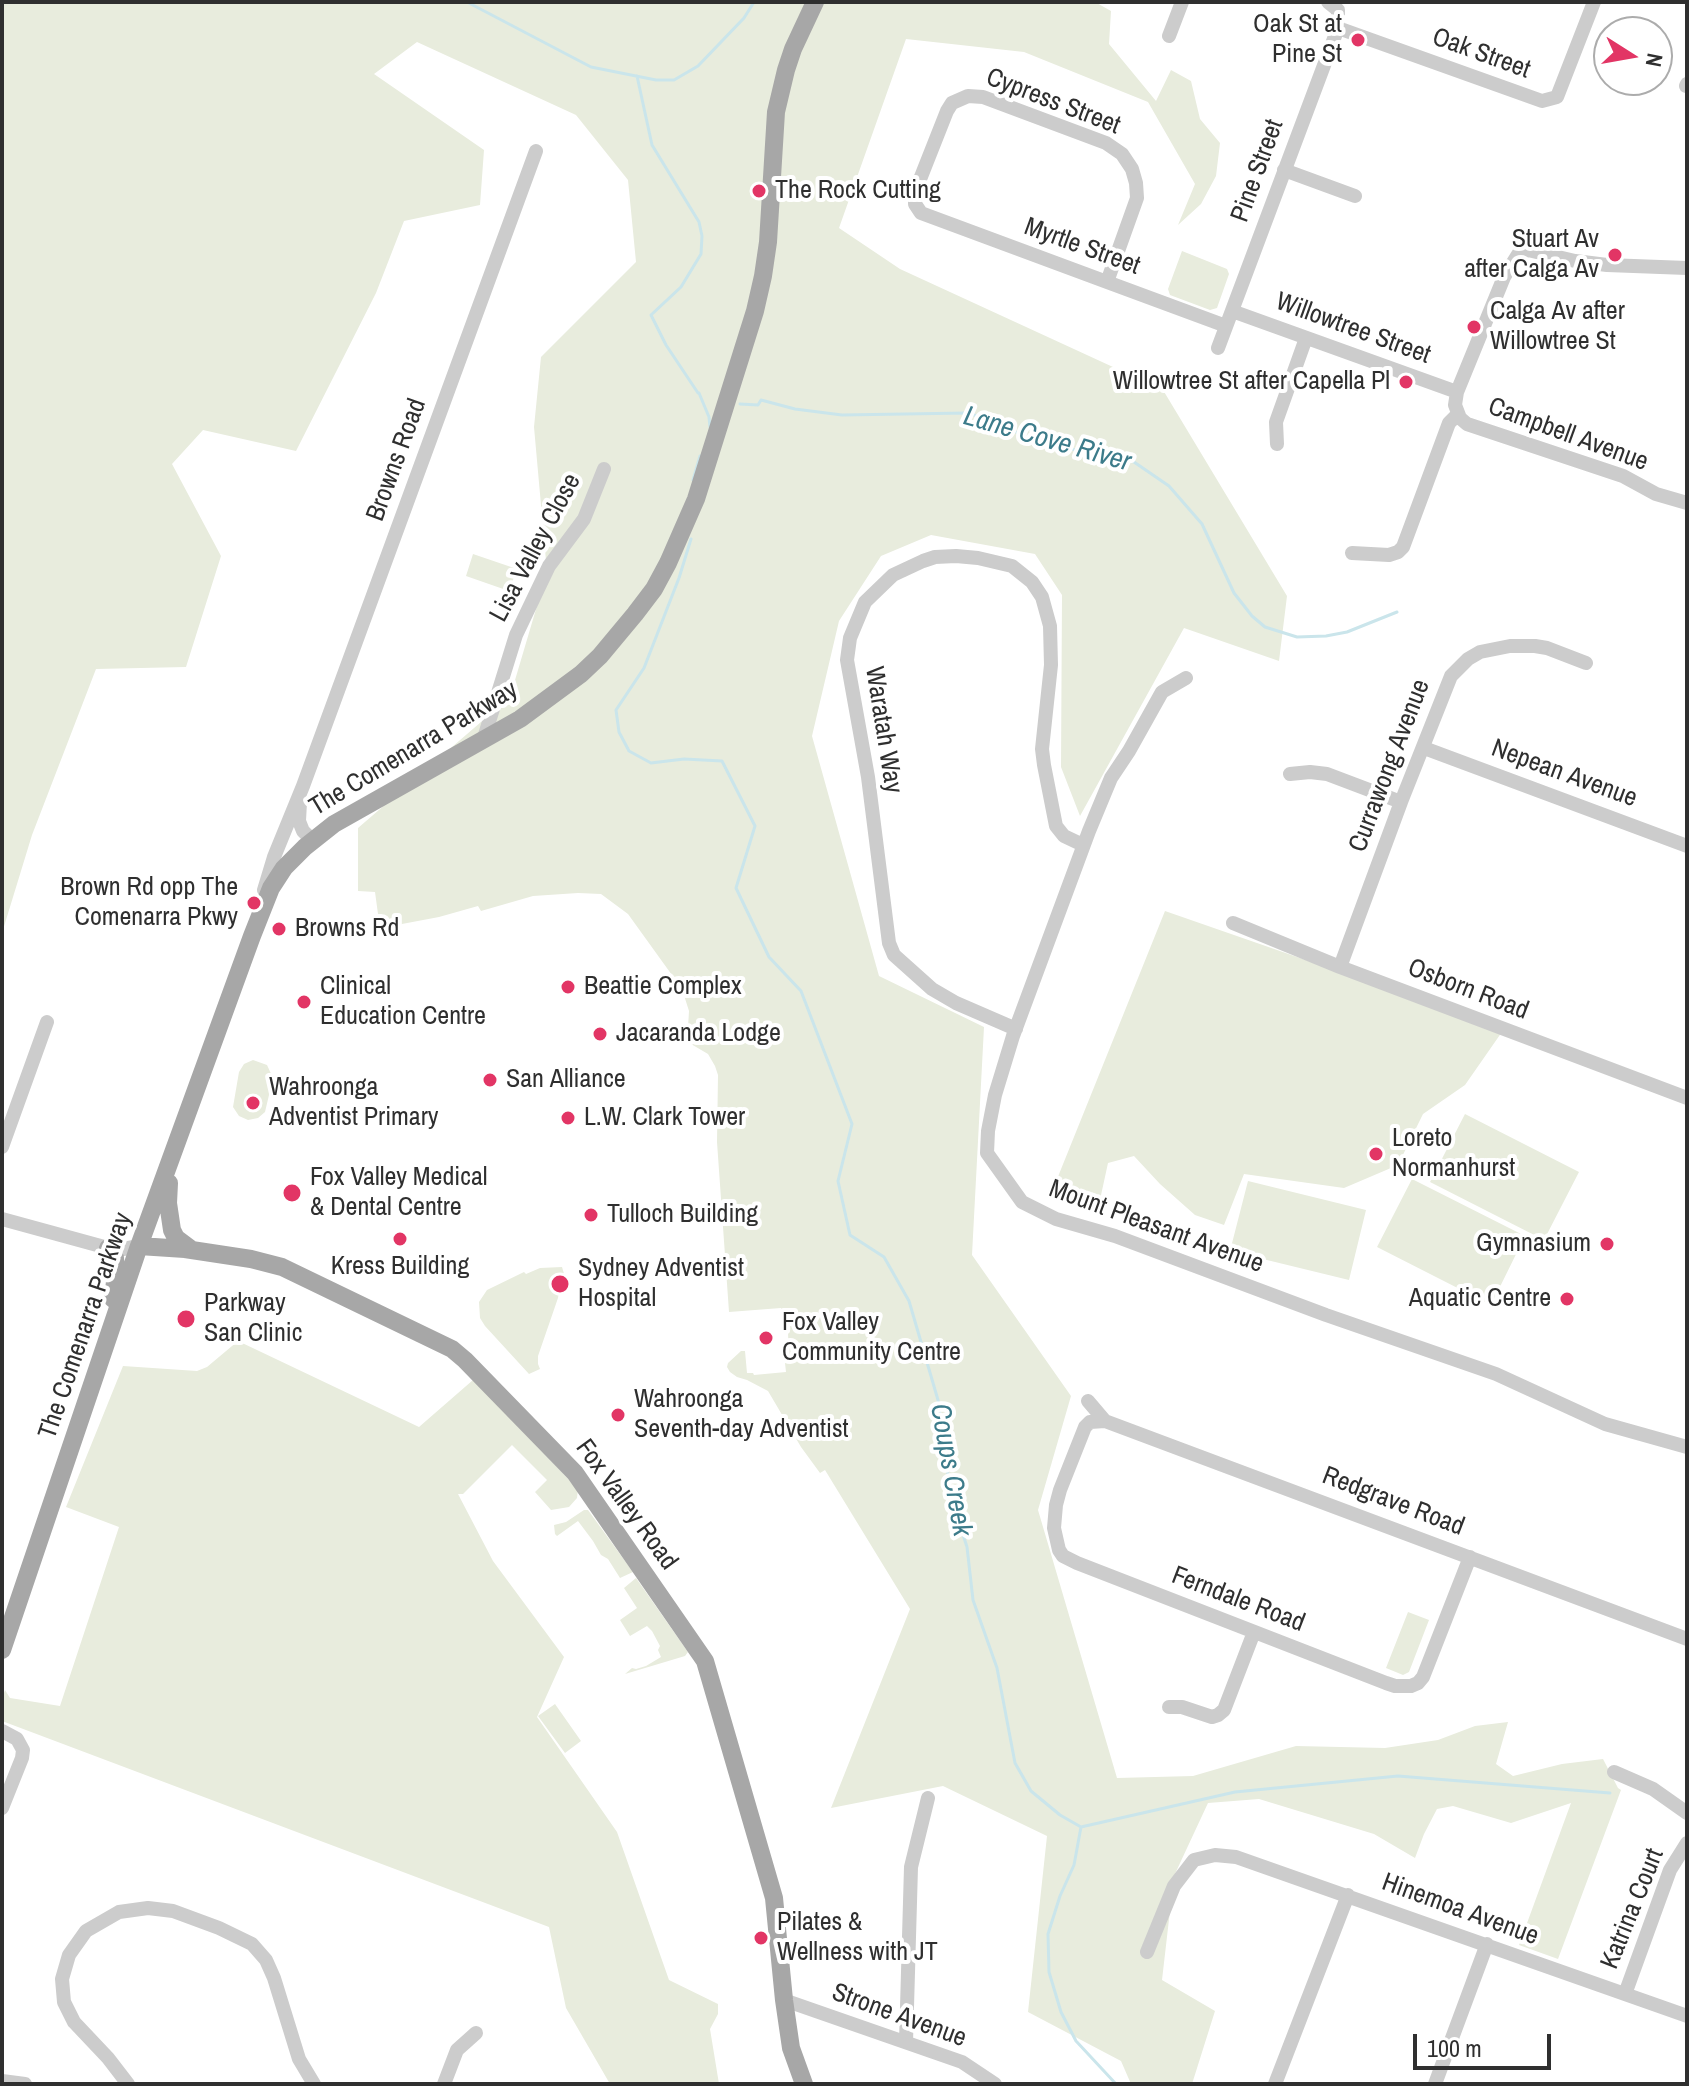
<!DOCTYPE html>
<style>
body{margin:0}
#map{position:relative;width:1689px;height:2086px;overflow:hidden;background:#fff;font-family:"Archivo Narrow",sans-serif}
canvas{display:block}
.frame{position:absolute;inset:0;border:4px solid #2f2f2f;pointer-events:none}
.north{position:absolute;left:1593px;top:16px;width:80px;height:80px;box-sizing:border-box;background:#fff;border:2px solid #acacac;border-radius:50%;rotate:101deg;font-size:22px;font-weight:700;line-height:32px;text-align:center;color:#2f2f2f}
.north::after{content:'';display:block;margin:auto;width:28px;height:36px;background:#e23565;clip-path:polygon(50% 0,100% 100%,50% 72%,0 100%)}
.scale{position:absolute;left:1413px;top:2034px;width:138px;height:36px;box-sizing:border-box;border:4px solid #2f2f2f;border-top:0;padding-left:10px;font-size:24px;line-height:28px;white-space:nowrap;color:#2f2f2f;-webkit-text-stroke:6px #fff;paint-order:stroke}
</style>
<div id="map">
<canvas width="1689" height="2086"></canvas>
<div class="frame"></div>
<div class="north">N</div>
<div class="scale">100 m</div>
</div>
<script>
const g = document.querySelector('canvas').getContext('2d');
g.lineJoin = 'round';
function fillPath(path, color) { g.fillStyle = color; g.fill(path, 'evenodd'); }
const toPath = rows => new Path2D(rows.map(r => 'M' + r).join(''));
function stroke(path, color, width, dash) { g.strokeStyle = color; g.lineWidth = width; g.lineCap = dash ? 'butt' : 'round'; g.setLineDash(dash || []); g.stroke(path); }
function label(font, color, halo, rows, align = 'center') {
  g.font = font + ' "Archivo Narrow",sans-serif'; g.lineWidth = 8; g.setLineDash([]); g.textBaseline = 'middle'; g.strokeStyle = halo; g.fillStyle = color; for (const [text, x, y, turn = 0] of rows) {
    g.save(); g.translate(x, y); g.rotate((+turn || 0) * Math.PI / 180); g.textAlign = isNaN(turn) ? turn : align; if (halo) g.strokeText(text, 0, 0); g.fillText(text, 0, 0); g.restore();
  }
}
fillPath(toPath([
 [2,2,1095,2,1111,11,1109,44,1156,101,1171,70,1191,81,1200,119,1220,143,1216,176,1201,204,1178,225,1195,184,1148,102,1024,52,906,39,839,228,900,269,1163,390,1287,596,1279,661,1184,628,1080,816,1061,767,1062,595,1035,554,931,535,881,556,839,621,812,736,879,976,984,1027,972,1255,1071,1396,1038,1510,1117,1778,1193,1776,1296,1746,1385,1748,1438,1740,1475,1726,1508,1722,1496,1764,1513,1776,1562,1764,1603,1759,1618,1788,1621,1790,1558,1959,1519,1945,1571,1803,1511,1823,1453,1806,1437,1809,1424,1834,1415,1858,1374,1834,1259,1799,1208,1803,1174,1876,1162,1980,1215,2011,1192,2084,1131,2084,1121,2061,1028,2012,1047,1836,943,1786,831,1808,910,1609,825,1470,820,1473,801,1447,768,1391,747,1380,737,1377,730,1372,727,1367,728,1363,741,1351,745,1351,747,1373,753,1373,754,1375,786,1372,785,1363,789,1362,788,1332,783,1332,781,1308,729,1312,717,1142,718,1075,715,1066,708,1054,691,1044,687,1044,689,1011,682,989,628,914,601,894,578,893,533,896,481,911,478,906,439,917,386,927,378,914,375,892,358,891,358,828,510,697,547,572,534,427,541,357,636,262,628,180,576,115,417,42,374,74,484,150,480,205,404,221,376,293,296,451,203,430,172,464,221,556,186,667,96,669,32,835,2,933],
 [1182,251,1227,269,1229,274,1217,308,1210,310,1170,295,1168,289],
 [473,554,517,569,509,591,466,576],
 [1165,911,1504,1029,1465,1085,1423,1114,1398,1165,1344,1188,1244,1174,1224,1225,1195,1215,1160,1184,1134,1156,1108,1163,1098,1209,1051,1194],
 [253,1060,267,1065,273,1078,265,1112,258,1118,248,1120,239,1116,233,1107,239,1072,244,1064],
 [1465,1114,1579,1172,1544,1240,1430,1182],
 [1412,1179,1525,1236,1491,1305,1377,1247],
 [1248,1181,1366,1210,1349,1280,1230,1251],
 [562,1267,565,1277,555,1280,559,1291,558,1298,538,1356,538,1364,540,1369,529,1374,485,1326,480,1318,479,1302,487,1290,524,1272,526,1274,540,1268],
 [238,1341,419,1427,473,1380,578,1489,577,1498,569,1507,551,1510,535,1492,547,1480,512,1445,463,1494,458,1494,493,1561,564,1657,537,1717,617,1832,669,1980,718,2004,718,2014,710,2029,719,2084,610,2084,566,2008,549,1927,2,1721,2,1699,5,1690,10,1698,60,1706,119,1527,66,1507,123,1366,197,1371,207,1367],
 [584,1510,588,1510,633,1572,620,1578,608,1559,601,1555,593,1541,578,1521,557,1536,555,1534,554,1525,566,1522],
 [636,1578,688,1652,685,1656,625,1674,632,1668,636,1669,646,1666,661,1657,658,1650,660,1646,652,1631,647,1626,630,1636,620,1620,637,1608,624,1588],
 [1408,1612,1429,1620,1409,1672,1403,1675,1386,1668],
 [555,1704,581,1741,565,1753,538,1716]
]), '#e8ecdd');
stroke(toPath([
 [467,2,591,67,656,80,674,80,698,66,744,18,754,2],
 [637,76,652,145,699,222,702,236,701,254,681,287,651,315,666,345,698,393],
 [699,393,709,417,710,427],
 [740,404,758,405,761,400,795,409,842,415,967,413,995,421,1033,441,1134,462,1169,486,1202,524,1234,593,1252,616,1265,627,1297,637,1326,636,1347,632,1397,612],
 [693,480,700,456],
 [691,539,679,578,644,668,616,710,619,732,629,751,651,763,684,759,722,761,755,826,736,888,769,957,801,991,852,1124,838,1181,850,1235,884,1257,909,1301,938,1400,951,1498,967,1547,973,1600,997,1668,1015,1763,1031,1791,1060,1815,1081,1827,1074,1865,1060,1896,1048,1934,1049,1972,1061,2012,1076,2041,1116,2084],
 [1081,1827,1235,1792,1398,1776,1610,1793]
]), '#cae5eb', 3);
stroke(toPath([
 [1338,28,1542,101,1557,97,1594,2],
 [1169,36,1182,2],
 [1686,86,1687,84],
 [1284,170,1355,196],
 [1687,268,1607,265,1575,261,1528,250,1519,253,1504,277,1457,392,1455,405,1460,418,1467,424,1623,476,1656,494,1687,503],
 [1107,282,1137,198,1136,183,1132,169,1122,154,1106,143,983,97,968,96,952,103,947,111,915,192,915,204,921,213,1107,282,1226,326],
 [1232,311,1457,392],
 [1218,348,1338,28,1338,10,1328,2],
 [1277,444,1276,422,1306,338],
 [1352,553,1389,555,1398,552,1403,547,1449,423,1458,414],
 [1186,678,1162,692,1129,751,1111,778,1089,831,1013,1036,995,1095,988,1131,987,1153,1022,1202,1056,1219,1115,1236,1326,1315,1496,1374,1605,1424,1687,1447],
 [483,741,516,635,549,566,584,519,604,469],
 [1424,748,1687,846],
 [1290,774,1310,772,1327,774,1401,802],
 [300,802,299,821,303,831,312,840],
 [264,890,274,857,303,786,536,151],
 [1233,923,1340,967,1687,1098],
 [1340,967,1401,802,1451,676,1468,659,1480,652,1510,646,1535,646,1547,648,1586,663],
 [1016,1029,956,1003,932,989,894,955,889,943,868,777,847,660,850,638,865,602,893,575,923,561,935,557,956,556,978,558,1012,566,1032,582,1042,597,1050,626,1051,665,1042,749,1044,765,1056,826,1064,836,1083,845],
 [2,1147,47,1022],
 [2,1219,108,1248,118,1250,139,1246],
 [1088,1401,1105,1421,1687,1639],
 [1105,1421,1090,1422,1085,1427,1060,1490,1056,1505,1054,1528,1059,1550,1063,1556,1077,1563,1386,1683,1395,1686,1411,1686,1418,1683,1423,1677,1470,1557],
 [1169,1707,1182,1707,1212,1717,1218,1715,1224,1710,1254,1632],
 [2,1731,17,1739,23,1750,22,1758,2,1808],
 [1614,1772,1653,1789,1687,1813],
 [1147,1952,1174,1886,1194,1860,1215,1855,1236,1857,1687,2016],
 [1625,1994,1670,1870,1687,1843],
 [784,2000,962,2062,995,2084],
 [906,2042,911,1867,928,1798],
 [2,2081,25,2084],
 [128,2084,108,2058,74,2022,64,2002,62,1979,69,1955,86,1931,119,1912,148,1908,173,1911,219,1928,252,1944,266,1960,274,1978,299,2059,314,2084],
 [444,2084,457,2050,476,2033],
 [1275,2084,1348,1895],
 [1435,2084,1487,1944]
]), '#ccc', 14);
stroke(toPath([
 [169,1183,168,1203,172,1230,176,1238,192,1250],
 [139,1246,185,1249,251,1259,282,1267,452,1349,465,1360,575,1473,705,1661,774,1898,784,2000,791,2048,804,2084],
 [108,1248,115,1258,116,1273,113,1299],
 [2,1650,139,1246,252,936,271,888,284,868,305,847,334,824,520,719,581,674,600,656,635,614,654,589,668,563,696,499,755,311,763,276,768,242,776,112,786,70,793,49,815,2]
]), '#a7a7a7', 18);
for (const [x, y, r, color] of [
 [1358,40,8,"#e23565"],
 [759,191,8,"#e23565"],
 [1615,255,8,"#e23565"],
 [1474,327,8,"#e23565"],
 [1406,382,8,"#e23565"],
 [254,903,8,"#e23565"],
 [279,929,8,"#e23565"],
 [568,987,8,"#e23565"],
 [304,1002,8,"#e23565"],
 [600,1034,8,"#e23565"],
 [490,1080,8,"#e23565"],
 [253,1103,8,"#e23565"],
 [568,1118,8,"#e23565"],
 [1376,1154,8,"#e23565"],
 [292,1193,10,"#e23565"],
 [591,1215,8,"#e23565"],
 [400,1239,8,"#e23565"],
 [1607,1244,8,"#e23565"],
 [560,1284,10,"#e23565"],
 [1567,1299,8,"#e23565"],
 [186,1319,10,"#e23565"],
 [766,1338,8,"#e23565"],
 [618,1415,8,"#e23565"],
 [761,1938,8,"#e23565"]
]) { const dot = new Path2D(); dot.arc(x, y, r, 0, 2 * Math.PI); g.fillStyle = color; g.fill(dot); stroke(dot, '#fff', 3); }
label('26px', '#2f2f2f', '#fff', [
 ["Oak St at",1342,25,"right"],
 ["Pine St",1342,55,"right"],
 ["The Rock Cutting",775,191],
 ["Stuart Av",1599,240,"right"],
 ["after Calga Av",1599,270,"right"],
 ["Calga Av after",1490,312],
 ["Willowtree St",1490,342],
 ["Willowtree St after Capella Pl",1390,382,"right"],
 ["Brown Rd opp The",238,888,"right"],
 ["Comenarra Pkwy",238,918,"right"],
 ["Browns Rd",295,929],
 ["Clinical",320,987],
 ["Education Centre",320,1017],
 ["Beattie Complex",584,987],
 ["Jacaranda Lodge",616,1034],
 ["San Alliance",506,1080],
 ["Wahroonga",269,1088],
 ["Adventist Primary",269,1118],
 ["L.W. Clark Tower",584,1118],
 ["Loreto",1392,1139],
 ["Normanhurst",1392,1169],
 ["Fox Valley Medical",310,1178],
 ["& Dental Centre",310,1208],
 ["Tulloch Building",607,1215],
 ["Gymnasium",1591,1244,"right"],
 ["Kress Building",400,1267,"center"],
 ["Sydney Adventist",578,1269],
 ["Hospital",578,1299],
 ["Aquatic Centre",1551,1299,"right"],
 ["Parkway",204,1304],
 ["San Clinic",204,1334],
 ["Fox Valley",782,1323],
 ["Community Centre",782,1353],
 ["Wahroonga",634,1400],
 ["Seventh-day Adventist",634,1430],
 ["Pilates &",777,1923],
 ["Wellness with JT",777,1953]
], 'left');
label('26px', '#2f2f2f', '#fff', [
 ["Oak Street",1481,54,20],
 ["Cypress Street",1053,102,21],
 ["Pine Street",1258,171,-70],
 ["Myrtle Street",1082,247,20],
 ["Willowtree Street",1353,329,20],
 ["Campbell Avenue",1568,435,20],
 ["Browns Road",397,460,-70],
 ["Lisa Valley Close",536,548,-62],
 ["Waratah Way",883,730,81],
 ["The Comenarra Parkway",414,749,-31],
 ["Currawong Avenue",1390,766,-69],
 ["Nepean Avenue",1564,774,20],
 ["Osborn Road",1468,990,21],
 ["Mount Pleasant Avenue",1156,1227,20],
 ["The Comenarra Parkway",86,1326,-71],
 ["Redgrave Road",1393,1502,21],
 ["Fox Valley Road",626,1505,54],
 ["Ferndale Road",1238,1600,21],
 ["Katrina Court",1633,1909,-68],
 ["Hinemoa Avenue",1460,1910,20],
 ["Strone Avenue",899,2016,20]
]);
label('italic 28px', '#3c7b8a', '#fff', [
 ["Lane Cove River",1047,440,16],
 ["Coups Creek",950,1470,80]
]);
</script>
